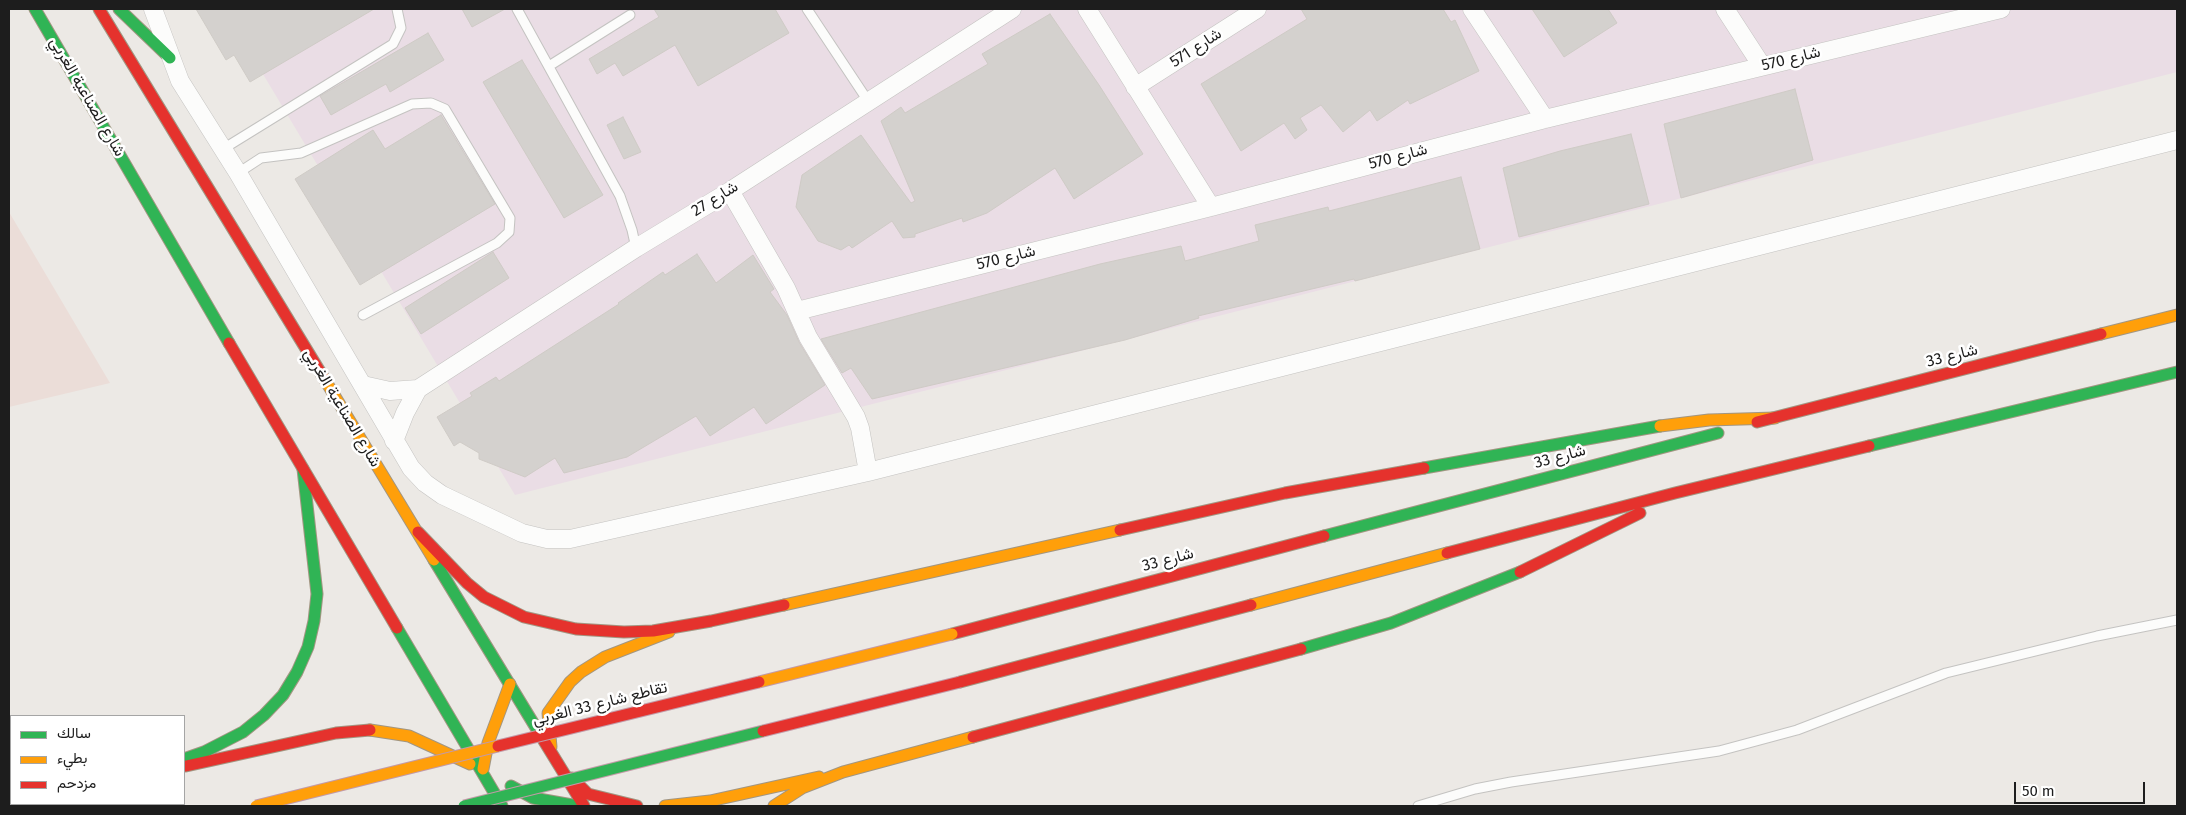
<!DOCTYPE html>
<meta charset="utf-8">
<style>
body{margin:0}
#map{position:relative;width:2186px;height:815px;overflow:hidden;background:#ece9e5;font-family:"Fira Sans",Vazirmatn,sans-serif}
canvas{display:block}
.frame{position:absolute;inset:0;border:10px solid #1d1d1d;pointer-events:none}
.legend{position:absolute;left:10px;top:715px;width:175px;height:90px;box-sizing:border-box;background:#fff;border:1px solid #a5a5a5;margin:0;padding:6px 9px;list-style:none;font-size:15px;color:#1d1d1d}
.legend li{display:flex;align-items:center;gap:10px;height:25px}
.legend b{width:25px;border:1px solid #a5a5a5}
.scale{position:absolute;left:2014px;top:782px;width:131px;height:22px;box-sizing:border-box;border:2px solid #1d1d1d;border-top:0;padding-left:6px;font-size:15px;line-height:18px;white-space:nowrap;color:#1d1d1d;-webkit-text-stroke:4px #fff;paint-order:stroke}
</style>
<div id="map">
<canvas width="2186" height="815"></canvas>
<div class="frame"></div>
<ul class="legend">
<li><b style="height:6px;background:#30b455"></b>سالك</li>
<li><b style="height:6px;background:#ff9f0a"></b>بطيء</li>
<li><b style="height:6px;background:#e5322d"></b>مزدحم</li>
</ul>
<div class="scale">50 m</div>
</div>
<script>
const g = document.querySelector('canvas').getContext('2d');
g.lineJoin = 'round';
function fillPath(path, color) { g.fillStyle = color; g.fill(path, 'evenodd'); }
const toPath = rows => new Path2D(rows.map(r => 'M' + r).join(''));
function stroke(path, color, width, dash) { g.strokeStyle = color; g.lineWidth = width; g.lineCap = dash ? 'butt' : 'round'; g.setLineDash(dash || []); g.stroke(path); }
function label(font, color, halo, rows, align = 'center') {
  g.font = font + ' "Fira Sans",Vazirmatn,sans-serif'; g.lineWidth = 5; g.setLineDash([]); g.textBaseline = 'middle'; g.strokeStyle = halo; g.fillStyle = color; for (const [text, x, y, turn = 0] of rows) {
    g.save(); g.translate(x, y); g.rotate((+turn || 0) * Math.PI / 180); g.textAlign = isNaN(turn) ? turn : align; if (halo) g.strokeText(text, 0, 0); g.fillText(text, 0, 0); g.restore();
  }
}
fillPath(toPath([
 [224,9,2177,9,2177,72,515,495]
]), '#eadde5');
fillPath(toPath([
 [9,212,110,383,9,407]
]), '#ebddd8');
const building = toPath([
 [196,9,374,9,250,82,234,55,226,60,196,9],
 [462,9,505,9,472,27,462,9],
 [654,9,775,9,789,33,698,86,675,45,623,76,615,63,597,74,589,59,659,17,654,9],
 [1301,9,1443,9,1451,22,1455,20,1479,71,1410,104,1408,100,1377,121,1370,110,1343,132,1321,105,1300,118,1307,130,1295,139,1284,123,1241,151,1201,84,1307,19,1301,9],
 [1532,9,1608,9,1617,23,1564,57,1532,9],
 [1050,14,1099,85,1143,154,1074,199,1055,168,987,213,963,222,962,218,915,234,915,237,903,238,892,221,852,248,849,245,841,250,818,241,796,207,802,175,861,135,911,203,915,201,881,121,901,107,905,113,988,64,982,54,1050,14],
 [428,33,444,60,390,92,386,84,331,115,320,96,428,33],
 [522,60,603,195,564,218,483,82,522,60],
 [1795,89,1813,160,1681,198,1664,124,1795,89],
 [441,115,495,204,360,285,295,179,373,130,385,149,441,115],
 [623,117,641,152,624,159,607,125,623,117],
 [1631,134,1649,204,1519,237,1503,168,1560,151,1631,134],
 [1461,177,1480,249,1355,281,1354,279,1198,316,1199,318,1125,340,872,399,851,368,842,373,821,339,1100,264,1181,246,1185,261,1259,241,1255,225,1328,207,1329,211,1461,177],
 [493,252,509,278,421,334,405,308,493,252],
 [697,254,716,283,753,255,774,289,770,292,787,315,799,342,825,385,766,424,754,407,710,436,696,416,627,457,564,473,555,458,525,477,479,459,479,453,460,442,454,446,437,417,472,396,470,393,496,377,499,381,619,304,618,303,663,272,665,275,697,254]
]);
fillPath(building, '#d4d1ce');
stroke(building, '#cfcbc6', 1);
const lane = toPath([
 [517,9,620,196,632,230,636,248],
 [807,9,868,101],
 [549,66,630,15],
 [223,149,393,44,401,28,397,9],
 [238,173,261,158,301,153,412,104,431,103,445,109,510,218,509,232,497,243,363,315],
 [1418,806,1475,789,1511,782,1719,751,1797,730,1946,673,2097,636,2177,620]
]);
const street = toPath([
 [153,9,180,81,238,173,411,468,425,483,442,495,522,533,547,539,570,539,868,472,2177,140],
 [1087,9,1211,207],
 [1472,9,1545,119],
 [1725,9,1762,66],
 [1135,87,1257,9],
 [730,191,786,288,808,337,856,417,860,428,868,472],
 [797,311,1211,207,1545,119,2001,9],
 [363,385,390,391,418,389],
 [394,441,405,413,418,389,636,248,730,191,1012,9]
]);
const fast = toPath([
 [35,9,229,343],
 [119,9,170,58],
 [1869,446,2177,372],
 [1424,468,1660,426],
 [1324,536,1718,433],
 [434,560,541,736],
 [397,628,502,806],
 [1301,649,1391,623,1520,572],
 [184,759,204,752,243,732,264,715,283,695,297,672,308,647,314,621,317,594,303,469],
 [511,786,533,798,578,806]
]);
const slow = toPath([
 [2101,334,2177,315],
 [322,375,434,560],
 [1660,426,1709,420,1775,418],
 [784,605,1120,530],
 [1251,605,1447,553],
 [370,730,409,736,470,764],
 [551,747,548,713,570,682,581,672,605,657,669,632],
 [483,769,488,743,510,684],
 [18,806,27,804],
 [665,806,710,801,819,777],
 [774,806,802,788,843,772,973,737]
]);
const jam = toPath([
 [99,9,322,375],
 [229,343,397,628],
 [1757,422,2101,334],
 [1120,530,1285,493,1424,468],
 [418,532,467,583,484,597,524,617,576,629,624,632,653,631,711,621,784,605],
 [1447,553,1675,493,1869,446],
 [1520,572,1640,513],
 [952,634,1324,536],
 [960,682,1251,605],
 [541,736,584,806],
 [973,737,1301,649],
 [186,766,336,733,370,730],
 [572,778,588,794,637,806]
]);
stroke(lane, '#c4c3c1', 11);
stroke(street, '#c4c3c1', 19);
stroke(fast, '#a29682', 13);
stroke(slow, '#a29682', 13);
stroke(jam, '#a29682', 13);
stroke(lane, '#fcfcfb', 9);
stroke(street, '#fcfcfb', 18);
stroke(fast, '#30b455', 11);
stroke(slow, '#ff9f0a', 11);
stroke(jam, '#e5322d', 11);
const fastBridge = toPath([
 [464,806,763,731]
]);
const slowBridge = toPath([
 [759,682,952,634],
 [256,806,498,746]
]);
const jamBridge = toPath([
 [763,731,960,682],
 [498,746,759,682]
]);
stroke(fastBridge, '#c39aa7', 13, []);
stroke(slowBridge, '#c39aa7', 13, []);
stroke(jamBridge, '#c39aa7', 13, []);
stroke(fastBridge, '#30b455', 11);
stroke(slowBridge, '#ff9f0a', 11);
stroke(jamBridge, '#e5322d', 11);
label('16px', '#1d1d1d', '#fff', [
 ["شارع 571",1196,48,-33],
 ["شارع 570",1791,59,-14],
 ["شارع الصناعية الغربي",87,97,60],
 ["شارع 570",1398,157,-15],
 ["شارع 27",715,199,-32],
 ["شارع 570",1006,258,-14],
 ["شارع 33",1952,356,-14],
 ["شارع الصناعية الغربي",342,408,59],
 ["شارع 33",1560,457,-15],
 ["شارع 33",1168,560,-15],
 ["تقاطع شارع 33 الغربي",600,704,-14]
]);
</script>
